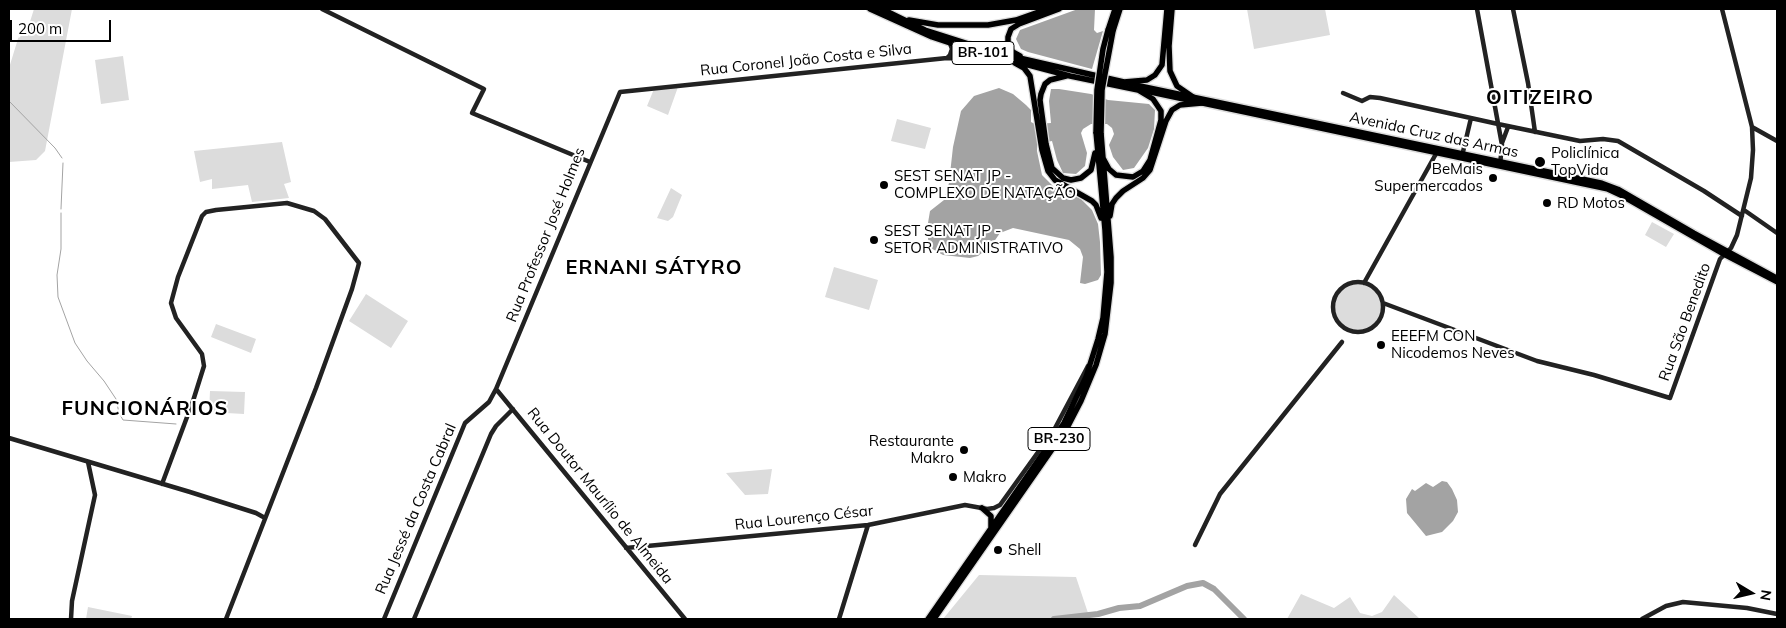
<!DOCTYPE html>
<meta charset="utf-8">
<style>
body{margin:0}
#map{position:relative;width:1786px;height:628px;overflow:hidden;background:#fff;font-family:Mulish,sans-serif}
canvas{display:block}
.frame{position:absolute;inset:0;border:10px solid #000;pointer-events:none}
.north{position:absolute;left:1726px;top:568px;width:50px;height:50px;-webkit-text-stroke:4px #fff;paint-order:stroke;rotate:99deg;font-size:14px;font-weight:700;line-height:20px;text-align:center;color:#000}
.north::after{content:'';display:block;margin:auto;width:18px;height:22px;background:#000;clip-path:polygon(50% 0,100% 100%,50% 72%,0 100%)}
.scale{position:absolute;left:10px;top:20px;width:101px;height:22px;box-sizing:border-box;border:2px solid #000;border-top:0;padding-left:6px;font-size:15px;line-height:18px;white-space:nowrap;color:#000;-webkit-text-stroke:4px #fff;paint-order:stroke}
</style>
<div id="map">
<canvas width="1786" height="628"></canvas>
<div class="frame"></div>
<div class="north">N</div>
<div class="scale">200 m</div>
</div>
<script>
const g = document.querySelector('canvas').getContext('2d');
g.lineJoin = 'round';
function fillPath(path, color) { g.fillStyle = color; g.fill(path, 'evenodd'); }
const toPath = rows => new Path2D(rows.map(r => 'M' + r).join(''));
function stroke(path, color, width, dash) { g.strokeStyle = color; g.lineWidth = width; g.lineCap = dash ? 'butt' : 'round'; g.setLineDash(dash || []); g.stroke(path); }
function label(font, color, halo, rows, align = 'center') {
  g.font = font + ' Mulish,sans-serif'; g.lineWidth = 4; g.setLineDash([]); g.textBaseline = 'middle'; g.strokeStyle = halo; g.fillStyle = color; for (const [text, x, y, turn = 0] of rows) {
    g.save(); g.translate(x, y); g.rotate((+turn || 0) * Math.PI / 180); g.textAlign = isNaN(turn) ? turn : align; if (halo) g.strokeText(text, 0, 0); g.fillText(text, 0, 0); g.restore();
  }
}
fillPath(toPath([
 [34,9,72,9,45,151,36,160,9,162,9,68,21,29,28,28],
 [1247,9,1325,9,1330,35,1254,49],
 [123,56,129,100,101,104,95,60],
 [678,87,668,115,647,106,654,89],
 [897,119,931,128,925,149,891,141],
 [282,142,291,182,284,184,289,198,252,202,248,185,212,189,212,179,200,182,194,151],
 [671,188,682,195,673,217,668,221,657,218],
 [1652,222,1674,234,1666,247,1645,235],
 [834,267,878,280,869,310,825,297],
 '1335 307a23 23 0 1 1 46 0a23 23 0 1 1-46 0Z',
 [366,294,408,321,391,348,349,321],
 [216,324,256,339,251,353,211,337],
 [210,391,245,392,244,414,209,412],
 [772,469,768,494,745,495,726,473],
 [979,575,1076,577,1090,619,943,619],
 [1301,594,1334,608,1350,597,1360,613,1372,616,1382,612,1394,595,1420,619,1287,619],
 [88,607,132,616,131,619,86,619]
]), '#dcdcdc');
fillPath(toPath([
 [1078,9,1095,9,1094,30,1097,33,1103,31,1092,69,1028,52,1021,49,1016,39,1020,30],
 [999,88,1013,94,1026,105,1031,110,1031,122,1035,124,1051,123,1049,101,1051,89,1059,89,1091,94,1108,100,1149,104,1155,110,1154,129,1148,148,1134,168,1123,170,1113,157,1109,145,1114,134,1112,128,1107,124,1091,124,1083,129,1081,133,1087,153,1085,166,1076,174,1063,173,1057,160,1052,141,1037,144,1037,151,1042,175,1054,187,1081,199,1092,210,1098,224,1100,242,1101,275,1098,280,1085,284,1080,283,1083,257,1080,249,1069,240,1013,228,1000,233,991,246,978,256,970,258,943,255,929,247,927,229,930,211,944,200,949,183,953,147,961,111,974,96],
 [1442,481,1447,482,1452,489,1457,500,1458,512,1453,521,1442,532,1426,536,1407,513,1406,499,1412,489,1415,491,1426,483,1433,487]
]), '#a3a3a3');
stroke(toPath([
 [9,101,55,148,62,158],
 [61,209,63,163],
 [61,213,61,249,57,275,58,297,75,343,87,361,104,381,116,399,119,413,123,420,176,424]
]), '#a3a3a3', 1);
stroke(toPath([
 [1054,619,1098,614,1119,608,1140,606,1187,586,1203,583,1214,589,1244,619]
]), '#a3a3a3', 6);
const primary = toPath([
 [1127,83,1602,183,1618,189,1694,233,1777,278],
 [1140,90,1607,189,1622,196,1725,255,1777,282]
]);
const highway = toPath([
 [870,9,932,37,968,49,1070,76,1138,90,1153,99,1161,111,1161,120,1150,160,1143,171,1133,177,1116,175,1109,169,1103,158],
 [882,9,925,30,994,52],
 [1172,9,1169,46,1170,71,1177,86,1193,97],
 [909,20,938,25,988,25,1016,20,1047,9],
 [1108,30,1115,9],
 [1113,31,1120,9],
 [1020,56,1011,51,1008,47,1008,37,1011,29,1019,24,1059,9],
 [1015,57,1124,82,1147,80,1155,75,1162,65,1167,9],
 [1015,63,1024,68,1030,76,1042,150,1048,171,1055,180,1092,201,1096,205,1101,218],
 [1066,76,1050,80,1045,84,1041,94,1040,100,1046,144,1052,168,1063,178,1071,180,1081,178,1091,170,1095,153],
 [1110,216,1112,204,1116,198,1123,191,1143,178,1150,170,1166,121,1172,110,1180,105,1202,103],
 [982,508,991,516,991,527],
 [928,619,1064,423,1086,377,1098,339,1103,318,1107,272,1105,230,1096,132],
 [934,619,1067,428,1081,401,1096,365,1105,334,1111,283,1111,257,1101,133]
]);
stroke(primary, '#dbdbdb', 8);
stroke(highway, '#dbdbdb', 8);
stroke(toPath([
 [322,9,484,89,472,113,590,162],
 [1477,9,1502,145,1500,165],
 [1513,9,1528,83,1535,132],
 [947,58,950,55,952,49,950,43],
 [1343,93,1362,101,1370,97,1380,98,1498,124,1580,141,1603,139,1618,141,1704,191,1742,216],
 [1752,127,1777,141],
 [1502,143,1508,127],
 [1462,156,1471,118],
 [1744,210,1777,233],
 '1333 307a25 25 0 1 1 50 0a25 25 0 1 1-50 0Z',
 [1364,283,1437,152],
 [1383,303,1537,361,1594,375,1670,398,1720,259,1731,248,1737,235,1751,178,1753,150,1752,127,1722,9],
 [496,389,685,619],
 [9,438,190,492,256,513,265,518],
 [162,484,193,401,204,366,202,354,176,318,171,303,178,277,202,216,206,212,216,210,287,203,314,211,325,219,359,263,358,267,352,289,316,388,226,619],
 [1195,545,1220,494,1342,342],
 [626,548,868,525,965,505,987,509,994,508,1000,505,1054,430,1088,366],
 [71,619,72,601,95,495,88,462],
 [384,619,465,423,489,402,496,389,620,92,947,58,973,59,993,56],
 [414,619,491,434,496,426,513,409],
 [839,619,868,525],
 [1642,619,1666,606,1683,602,1747,608,1777,614]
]), '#222', 4.5);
stroke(primary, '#000', 5);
stroke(highway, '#000', 5.5);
const highwayBridge = toPath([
 [1096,132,1097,90,1103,49,1108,30],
 [1101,133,1102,90,1113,31]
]);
stroke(highwayBridge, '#dbdbdb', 8, []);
stroke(highwayBridge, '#000', 5.5);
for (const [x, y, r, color] of [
 [1540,162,6,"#000"],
 [1493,178,5,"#000"],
 [884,185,5,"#000"],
 [1547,203,5,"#000"],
 [874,240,5,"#000"],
 [1381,345,5,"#000"],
 [964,450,5,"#000"],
 [953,477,5,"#000"],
 [998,550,5,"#000"]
]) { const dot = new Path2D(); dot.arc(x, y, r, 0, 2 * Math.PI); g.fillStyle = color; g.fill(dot); stroke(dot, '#fff', 2); }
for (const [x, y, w] of [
 [983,53,62],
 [1059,439,62]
]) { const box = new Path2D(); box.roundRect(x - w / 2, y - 11.5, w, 23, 4); g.fillStyle = '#fff'; g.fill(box); stroke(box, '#000', 1); }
label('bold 14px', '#000', null, [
 ["BR-101",983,53],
 ["BR-230",1059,439]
]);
label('15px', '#000', '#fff', [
 ["Rua Coronel João Costa e Silva",806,60,-6],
 ["Avenida Cruz das Armas",1434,135,12],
 ["Rua Professor José Holmes",546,235,-68],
 ["Rua São Benedito",1685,322,-70],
 ["Rua Doutor Maurílio de Almeida",600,496,51],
 ["Rua Jessé da Costa Cabral",416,509,-67],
 ["Rua Lourenço César",804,518,-6]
]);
label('15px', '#000', '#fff', [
 ["Policlínica",1551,153],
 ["TopVida",1551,170],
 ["BeMais",1483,169,"right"],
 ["Supermercados",1483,186,"right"],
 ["SEST SENAT JP -",894,176],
 ["COMPLEXO DE NATAÇÃO",894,193],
 ["RD Motos",1557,203],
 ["SEST SENAT JP -",884,231],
 ["SETOR ADMINISTRATIVO",884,248],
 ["EEEFM CON",1391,336],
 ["Nicodemos Neves",1391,353],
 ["Restaurante",954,441,"right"],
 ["Makro",954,458,"right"],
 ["Makro",963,477],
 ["Shell",1008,550]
], 'left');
g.letterSpacing = '1px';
label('bold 20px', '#000', '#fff', [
 ["OITIZEIRO",1540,98],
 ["ERNANI SÁTYRO",654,268],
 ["FUNCIONÁRIOS",145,409]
]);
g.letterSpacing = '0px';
</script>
